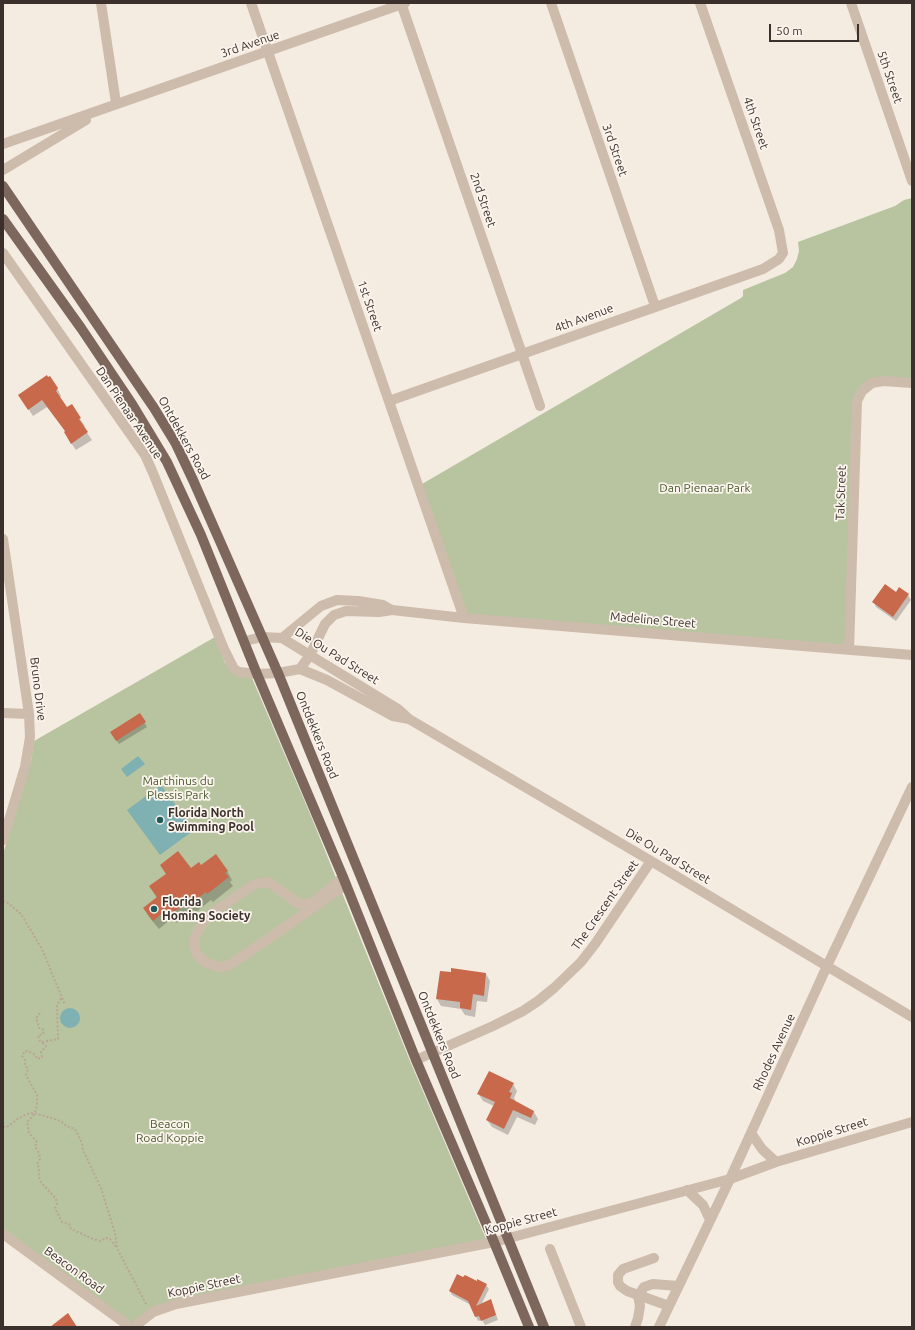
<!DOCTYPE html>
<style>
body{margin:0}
#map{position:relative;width:915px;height:1330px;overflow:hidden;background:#f4ebe1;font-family:Ubuntu,sans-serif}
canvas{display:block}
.frame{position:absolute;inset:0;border:4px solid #3b302b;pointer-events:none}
.scale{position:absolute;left:769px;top:24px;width:90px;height:18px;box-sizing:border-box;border:2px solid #3b302b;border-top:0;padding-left:5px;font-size:12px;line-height:14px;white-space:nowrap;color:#3b302b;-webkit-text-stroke:3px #fbf5ee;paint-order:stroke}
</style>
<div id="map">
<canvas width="915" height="1330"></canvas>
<div class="frame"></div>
<div class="scale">50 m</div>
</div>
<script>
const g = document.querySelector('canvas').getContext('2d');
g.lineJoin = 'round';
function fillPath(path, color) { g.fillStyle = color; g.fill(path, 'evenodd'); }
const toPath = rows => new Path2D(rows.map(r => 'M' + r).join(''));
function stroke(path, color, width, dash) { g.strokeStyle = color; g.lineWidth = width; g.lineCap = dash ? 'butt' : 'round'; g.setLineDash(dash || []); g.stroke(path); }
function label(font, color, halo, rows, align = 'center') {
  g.font = font + ' Ubuntu,sans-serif'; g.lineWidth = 3.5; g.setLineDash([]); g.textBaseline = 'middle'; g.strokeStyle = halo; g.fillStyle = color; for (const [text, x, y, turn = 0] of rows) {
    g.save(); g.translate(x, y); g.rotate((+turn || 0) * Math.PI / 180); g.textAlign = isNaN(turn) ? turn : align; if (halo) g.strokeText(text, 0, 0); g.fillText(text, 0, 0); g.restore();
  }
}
fillPath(toPath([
 [912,198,912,379,862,385,845,645,467,614,422,484,741,298,743,296,743,290,785,273,793,267,797,259,799,251,798,242,895,206,904,200],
 [215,637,225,663,252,678,311,816,410,1061,486,1239,174,1300,132,1323,3,1229,3,854,31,761,34,741]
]), '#b8c4a0');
fillPath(toPath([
 [138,756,145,764,127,777,121,769],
 [161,785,194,830,160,855,127,810],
 '60 1018a10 10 0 1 1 20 0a10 10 0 1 1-20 0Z'
]), '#7fb0b2');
fillPath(toPath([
 [57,388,61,396,60,398,67,409,71,406,80,419,85,426,83,427,92,440,76,450,69,440,66,432,47,407,33,416,24,402],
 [900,589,908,595,911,600,896,621,876,607,874,602,896,593],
 [139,714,147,727,119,744,111,732],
 [201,867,227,871,232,880,230,882,233,886,213,902,211,900,196,912,194,910,176,923,172,918,159,929,149,917,144,908,157,898,150,887,191,869],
 [486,974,490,981,487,1002,477,1001,475,1017,465,1015,461,1009,441,1006,437,999],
 [513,1084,517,1091,514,1098,516,1102,534,1112,538,1119,535,1125,517,1117,508,1135,492,1127,487,1120,494,1106,483,1101,478,1093],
 [477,1282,486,1285,489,1289,481,1305,491,1300,498,1320,485,1325,482,1320,478,1321,471,1305,452,1295,450,1291]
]), '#0003');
fillPath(toPath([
 [47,375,48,377,50,376,58,388,56,391,67,407,72,404,81,418,79,419,88,432,71,444,64,432,65,431,42,400,28,410,18,395],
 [885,584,896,592,899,587,909,594,893,617,872,602],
 [140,713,146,722,116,741,110,732],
 [178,851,191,868,199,862,201,865,216,854,228,871,225,873,229,877,207,894,206,892,190,904,188,902,170,915,166,910,153,921,143,908,157,897,149,886,166,874,160,865],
 [451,968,486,973,484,996,473,994,471,1010,460,1008,460,1002,436,999,440,971,451,972],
 [489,1071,514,1083,509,1092,512,1093,510,1098,534,1111,531,1118,513,1110,504,1129,486,1120,495,1102,477,1094],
 [457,1274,463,1277,465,1275,477,1281,477,1279,487,1284,476,1306,491,1299,496,1315,481,1321,479,1316,475,1317,468,1301,449,1291],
 [68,1313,77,1327,50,1327]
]), '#c8694b');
stroke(toPath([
 [3,901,8,903,21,914,42,949,65,1005],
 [40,1013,36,1018,39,1028,44,1030,43,1034,38,1036,40,1041,46,1046,41,1052,42,1057,38,1059,34,1054,28,1051,25,1051,22,1056,25,1060,25,1065,28,1069,26,1075,37,1095,37,1106,33,1116,27,1122,29,1133,37,1142,35,1146,39,1153,40,1159,37,1164,39,1168,39,1177,40,1181,56,1199,57,1204,55,1208,62,1222,69,1224,71,1229,93,1239,100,1241,106,1238,110,1239,117,1248],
 [42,1042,58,1039,57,1005,62,997],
 [3,1127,7,1127,19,1118,27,1114,34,1113,61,1121,66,1126,75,1129,82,1143,83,1150,101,1188,115,1233,117,1248,146,1304]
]), '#b9a596', 2, [2, 2]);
stroke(toPath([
 [101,3,116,103],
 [251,3,464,618],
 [401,3,540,406],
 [551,3,655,306],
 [851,3,912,181],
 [3,144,405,3],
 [3,170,86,120],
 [3,253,145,455,153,473,224,649,234,669,239,672,257,674,278,673,300,669,327,680,393,716,409,719],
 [389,401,763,269,779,259,783,253,779,230,700,3],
 [3,539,29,714,30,737,25,767,3,840],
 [282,638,321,606,337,600,358,601,383,605,392,610],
 [245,641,262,637,282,638,398,709,409,719,651,861,912,1017],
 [849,650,857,401,862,391,872,383,883,381,912,383],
 [300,669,310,655,325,624,334,615,346,611,379,612,392,610,464,618,912,655],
 [3,713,29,714],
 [343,877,326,892,311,903,307,904,301,904,296,902,269,882,256,884,250,887,211,914,200,927,194,939,196,953,202,960,207,963,219,967,228,966,252,950,346,885],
 [416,1060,493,1026,523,1011,538,1001,554,988,581,962,595,944,651,861],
 [751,1133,762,1149,776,1162],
 [687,1190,703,1205,710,1220],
 [3,1234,130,1327],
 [550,1249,581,1327],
 [654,1258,623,1269,618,1275,618,1282,620,1286,627,1291,669,1306],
 [134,1327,153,1312,176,1304,494,1242,730,1179,776,1162,912,1122],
 [635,1327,638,1318,640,1306,638,1296,644,1287,653,1284,678,1286],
 [659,1327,730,1179,827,966,912,787]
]), '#cdbbac', 10);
stroke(toPath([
 [3,186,154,408,176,444,193,480,278,673,544,1327],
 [3,219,81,328,132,404,167,462,201,535,257,674,343,877,416,1060,494,1242,529,1327]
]), '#7d675c', 10);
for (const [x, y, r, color] of [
 [160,820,4,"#1f5a5e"],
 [154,909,4,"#1f5a5e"]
]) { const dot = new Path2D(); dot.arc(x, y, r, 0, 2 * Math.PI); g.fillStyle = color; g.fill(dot); stroke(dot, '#fbf5ee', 1.5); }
label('12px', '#3b302b', '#fbf5ee', [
 ["3rd Avenue",250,44,-19],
 ["5th Street",890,77,71],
 ["4th Street",756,123,71],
 ["3rd Street",615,150,71],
 ["2nd Street",483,200,71],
 ["1st Street",370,306,71],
 ["4th Avenue",584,318,-20],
 ["Dan Pienaar Avenue",129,413,56],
 ["Ontdekkers Road",184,438,61],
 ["Tak Street",841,493,-88],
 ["Madeline Street",653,620,5],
 ["Die Ou Pad Street",337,656,32],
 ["Bruno Drive",38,689,83],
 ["Ontdekkers Road",317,735,68],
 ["Die Ou Pad Street",668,856,31],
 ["The Crescent Street",605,905,-55],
 ["Ontdekkers Road",439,1035,68],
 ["Rhodes Avenue",774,1052,-65],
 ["Koppie Street",832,1132,-17],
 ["Koppie Street",521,1221,-15],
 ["Beacon Road",74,1270,36],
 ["Koppie Street",204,1286,-12]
]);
label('12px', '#4a5a2e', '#fbf5ee', [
 ["Dan Pienaar Park",705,488],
 ["Marthinus du",178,781],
 ["Plessis Park",178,795],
 ["Beacon",170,1124],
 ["Road Koppie",170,1138]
]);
label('bold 12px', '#3b302b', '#fbf5ee', [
 ["Florida North",168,813],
 ["Swimming Pool",168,827],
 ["Florida",162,902],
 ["Homing Society",162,916]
], 'left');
</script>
